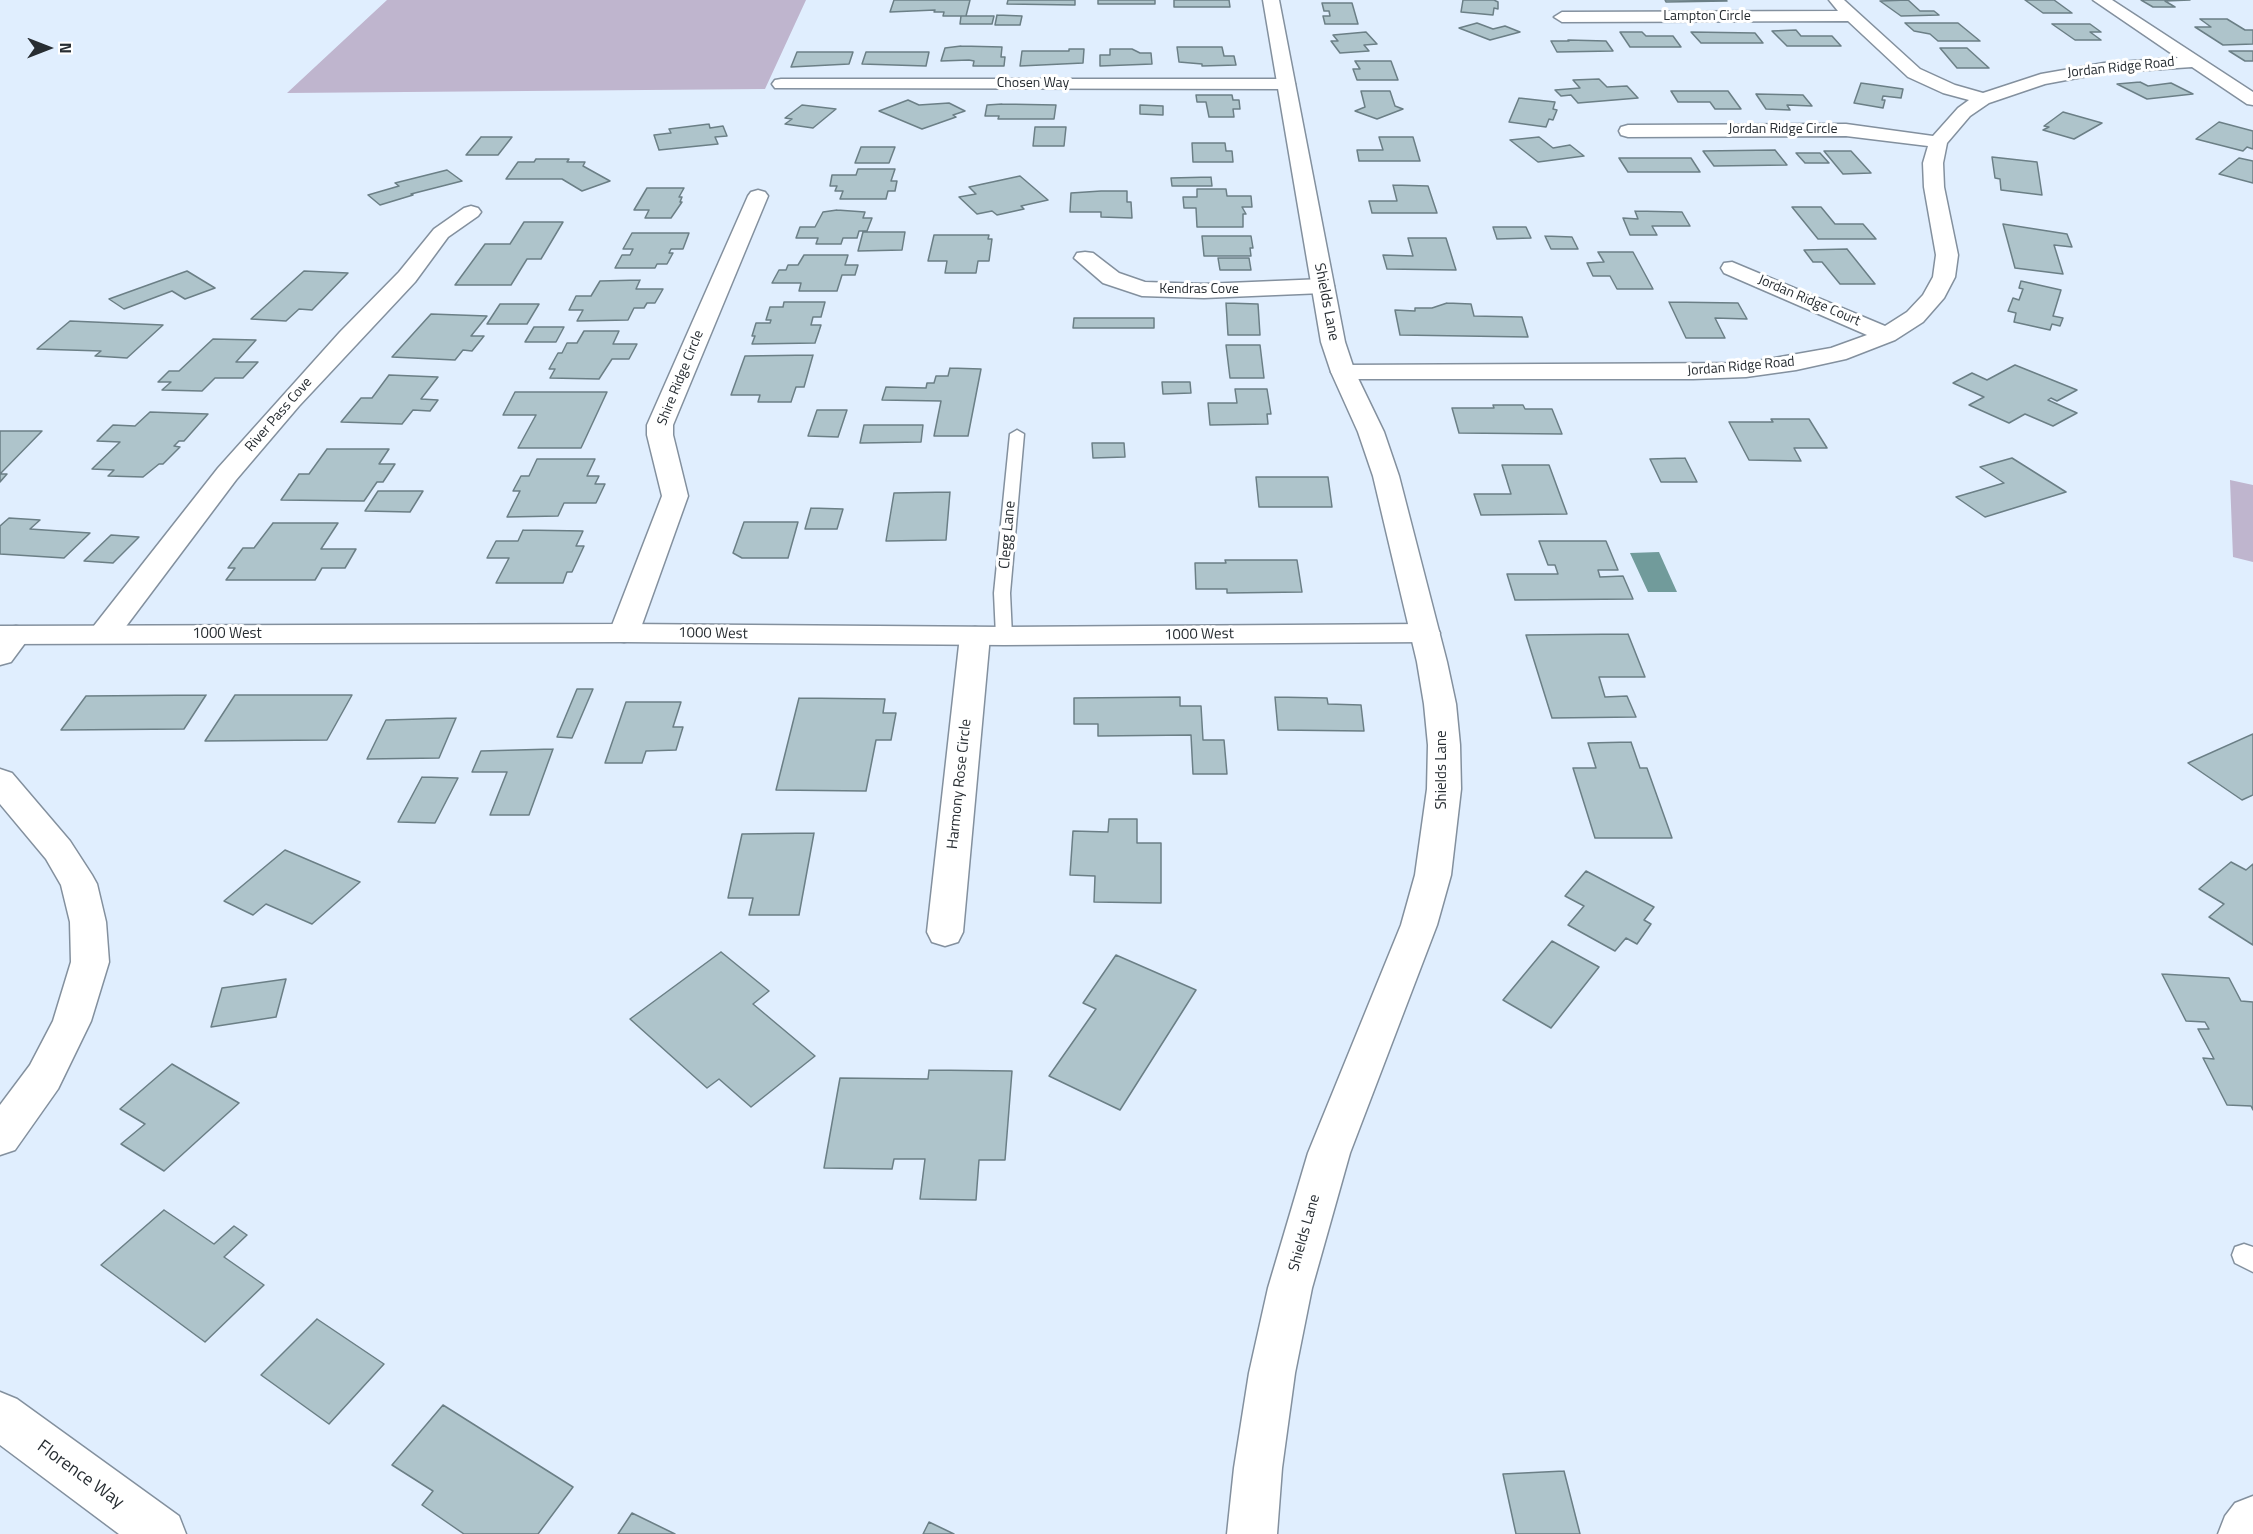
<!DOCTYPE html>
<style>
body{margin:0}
#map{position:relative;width:2253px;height:1534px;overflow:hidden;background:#e0eefe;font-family:"Titillium Web",sans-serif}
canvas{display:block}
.north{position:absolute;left:18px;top:18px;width:60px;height:60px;-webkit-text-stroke:4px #fff;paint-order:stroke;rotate:90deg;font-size:16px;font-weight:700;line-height:24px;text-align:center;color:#272d32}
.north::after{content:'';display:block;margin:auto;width:21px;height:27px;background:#272d32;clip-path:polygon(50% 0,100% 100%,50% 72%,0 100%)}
</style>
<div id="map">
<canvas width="2253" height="1534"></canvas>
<div class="north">N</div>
</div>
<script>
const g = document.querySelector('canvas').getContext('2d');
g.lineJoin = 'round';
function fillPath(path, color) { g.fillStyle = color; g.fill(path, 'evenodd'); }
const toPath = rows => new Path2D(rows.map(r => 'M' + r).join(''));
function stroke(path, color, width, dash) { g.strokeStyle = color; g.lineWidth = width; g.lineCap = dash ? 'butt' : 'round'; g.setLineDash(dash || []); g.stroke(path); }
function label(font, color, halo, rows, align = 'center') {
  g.font = font + ' "Titillium Web",sans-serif'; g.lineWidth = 6; g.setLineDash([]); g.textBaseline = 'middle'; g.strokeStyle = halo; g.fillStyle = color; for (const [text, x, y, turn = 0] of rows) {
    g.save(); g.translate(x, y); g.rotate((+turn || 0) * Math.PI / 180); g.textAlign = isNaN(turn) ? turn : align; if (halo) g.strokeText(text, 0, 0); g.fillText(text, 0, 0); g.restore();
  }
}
fillPath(toPath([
 [387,0,806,0,765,89,287,93],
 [2230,480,2253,485,2253,562,2233,557]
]), '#bfb5ce');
fillPath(toPath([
 [1659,552,1677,592,1648,592,1630,553]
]), '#719b9b');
const building = toPath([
 [894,0,970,0,966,16,943,16,944,12,934,12,935,10,890,12,894,0],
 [1008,0,1075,0,1075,5,1007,4,1008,0],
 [1098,0,1155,0,1155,4,1098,4,1098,0],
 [1174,0,1229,0,1230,7,1174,7,1174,0],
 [1463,0,1494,0,1498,2,1498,9,1494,8,1493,15,1461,12,1463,0],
 [1665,0,1726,0,1727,1,1666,2,1665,0],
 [1908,0,1920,11,1934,11,1939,15,1901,16,1880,1,1908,0],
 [2025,0,2054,0,2072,13,2043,13,2025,0],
 [2141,0,2190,0,2165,1,2175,7,2153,7,2141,0],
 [1322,3,1352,3,1358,24,1325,24,1323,16,1330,16,1329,11,1324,11,1322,3],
 [997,15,1022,16,1020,25,995,25,997,15],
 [961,16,994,16,992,24,960,24,961,16],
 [2200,19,2227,19,2245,30,2253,30,2253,44,2223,45,2195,27,2211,27,2200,19],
 [1477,23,1493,29,1505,26,1520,32,1490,40,1459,28,1477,23],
 [1905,23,1958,23,1980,41,1938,41,1930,34,1914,31,1905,23],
 [2052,24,2090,24,2101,32,2090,32,2101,40,2075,40,2052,24],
 [1796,30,1801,36,1832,36,1841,46,1787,46,1772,31,1796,30],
 [1366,32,1377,44,1364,45,1369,51,1340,53,1331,41,1338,41,1333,35,1366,32],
 [1620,32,1642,32,1646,36,1673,36,1681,47,1630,47,1620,32],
 [1691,32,1755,33,1763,43,1701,43,1691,32],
 [1568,40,1606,41,1613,51,1557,52,1551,41,1569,41,1568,40],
 [961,46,1002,47,1001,57,1005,57,1004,66,973,66,974,61,969,60,941,61,945,48,961,46],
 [1177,47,1222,47,1224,56,1234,56,1236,65,1202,66,1202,64,1179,62,1177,47],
 [1940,48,1967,48,1989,68,1957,68,1940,48],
 [1069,49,1084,49,1083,63,1020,66,1022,51,1069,51,1069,49],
 [1110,49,1132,49,1140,53,1151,53,1152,64,1100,66,1100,55,1110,55,1110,49],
 [2229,51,2253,51,2253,61,2245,61,2229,51],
 [797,52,853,52,849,64,791,67,797,52],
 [866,52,929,52,926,66,862,64,866,52],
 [1355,61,1391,61,1398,80,1357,80,1353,69,1360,69,1355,61],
 [1599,79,1607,87,1627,86,1638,98,1578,103,1571,95,1561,96,1555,90,1580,88,1573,80,1599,79],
 [2140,82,2148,86,2171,83,2193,94,2147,99,2117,84,2140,82],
 [1861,83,1903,89,1901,98,1883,96,1882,100,1885,100,1883,108,1854,103,1861,83],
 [1361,91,1390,91,1395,106,1403,109,1377,119,1355,111,1365,107,1361,91],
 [1671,91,1728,91,1741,109,1715,109,1710,102,1678,102,1671,91],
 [1756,94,1803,95,1812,106,1787,105,1790,110,1766,109,1756,94],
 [1196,95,1232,95,1233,100,1239,100,1240,109,1233,109,1234,117,1209,117,1206,102,1197,102,1196,95],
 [1519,98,1555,102,1553,109,1557,110,1553,120,1549,119,1546,127,1509,122,1519,98],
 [908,100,919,105,949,103,965,111,953,115,956,117,922,129,879,111,908,100],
 [1002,104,1056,105,1054,119,998,119,999,116,985,116,987,105,1002,104],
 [802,105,836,109,813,128,785,124,792,119,785,118,802,105],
 [1140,105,1163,106,1163,115,1140,114,1140,105],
 [2063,112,2102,123,2074,139,2043,130,2049,127,2044,126,2063,112],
 [2219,122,2253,131,2253,149,2247,147,2243,151,2196,139,2219,122],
 [709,124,710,128,723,126,727,136,715,137,718,144,659,150,654,135,671,133,669,129,709,124],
 [1035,127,1066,127,1064,146,1033,146,1035,127],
 [481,137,512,137,498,155,466,155,481,137],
 [1379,137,1413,137,1420,161,1359,161,1357,150,1383,150,1379,137],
 [1539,137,1553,148,1570,145,1584,156,1538,162,1510,140,1539,137],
 [1192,143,1225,143,1226,151,1232,151,1233,162,1193,162,1192,143],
 [861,147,895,147,889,163,855,163,861,147],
 [1775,150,1787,165,1714,166,1703,151,1775,150],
 [1824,151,1851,151,1871,173,1843,174,1824,151],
 [1796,153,1820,153,1829,163,1805,163,1796,153],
 [1992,157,2037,162,2042,195,2001,190,2000,179,1995,178,1992,157],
 [1619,158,1691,158,1700,172,1628,172,1619,158],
 [2239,158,2253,161,2253,183,2219,174,2239,158],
 [536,159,569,159,567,162,585,162,583,166,610,181,582,191,562,179,506,179,518,162,534,162,536,159],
 [858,169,895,169,891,181,897,181,895,191,888,191,886,199,840,199,843,191,835,191,837,186,830,186,832,175,856,175,858,169],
 [447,170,462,181,411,194,413,195,380,205,368,195,399,186,395,183,447,170],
 [1020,176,1048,200,1021,206,1024,209,997,215,992,211,977,214,959,197,976,194,969,187,1020,176],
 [1211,177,1212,186,1172,186,1171,178,1211,177],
 [1393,185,1428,186,1437,213,1372,213,1369,201,1397,201,1393,185],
 [647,188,684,188,679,197,682,197,680,202,682,202,671,218,645,218,649,210,634,210,647,188],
 [1197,189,1226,189,1227,196,1251,196,1252,207,1242,207,1246,214,1243,214,1243,227,1197,227,1196,208,1184,208,1183,197,1197,197,1197,189],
 [1101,191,1127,191,1127,202,1131,202,1132,218,1101,217,1101,212,1070,212,1071,193,1101,191],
 [1792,207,1821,207,1835,224,1863,224,1876,239,1818,239,1792,207],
 [837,210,865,212,863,218,872,218,867,231,859,231,857,238,843,238,841,244,816,244,818,238,796,238,800,227,815,227,823,212,837,210],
 [1635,211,1682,212,1690,226,1652,226,1657,235,1630,235,1623,218,1638,219,1635,211],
 [524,222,563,222,541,259,527,259,511,285,455,285,485,244,510,244,524,222],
 [2003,224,2067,234,2072,247,2054,245,2063,274,2015,268,2003,224],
 [1493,227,1526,227,1531,238,1497,239,1493,227],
 [863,232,905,232,902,250,858,251,863,232],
 [632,233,689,233,683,249,671,249,669,253,673,253,667,264,657,264,655,268,615,268,622,255,630,255,633,249,623,249,632,233],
 [934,235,989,235,988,239,992,239,989,261,978,261,976,273,945,273,947,261,928,261,934,235],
 [1202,236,1251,236,1253,248,1250,248,1251,256,1204,256,1202,236],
 [1545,236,1572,237,1578,249,1551,249,1545,236],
 [1408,238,1446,238,1456,270,1387,269,1383,255,1413,256,1408,238],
 [1847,249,1875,284,1840,284,1822,262,1813,262,1804,250,1847,249],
 [1598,252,1633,252,1653,289,1617,289,1610,276,1593,276,1587,263,1604,262,1598,252],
 [804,255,848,255,845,265,858,265,855,275,842,275,837,291,799,291,801,283,772,283,779,270,786,270,788,265,798,265,804,255],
 [1218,258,1249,258,1251,270,1220,270,1218,258],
 [187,271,215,288,185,299,172,291,124,309,109,299,187,271],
 [304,271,348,273,312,310,299,309,286,321,251,319,304,271],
 [640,280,636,289,663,289,655,303,647,303,644,308,634,308,628,320,577,321,583,310,569,310,576,296,591,296,600,281,640,280],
 [2021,281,2061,290,2053,316,2063,318,2060,326,2052,324,2050,330,2014,322,2016,313,2008,311,2013,298,2019,300,2023,289,2019,288,2021,281],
 [784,302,825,302,821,317,813,317,811,325,821,325,815,343,752,344,755,336,752,336,756,323,770,323,771,320,766,320,770,307,783,307,784,302],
 [1669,302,1738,303,1747,319,1715,318,1725,338,1686,338,1669,302],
 [1226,303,1258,304,1260,335,1228,335,1226,303],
 [1447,303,1471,304,1474,316,1522,317,1528,337,1400,335,1395,310,1415,311,1415,308,1432,308,1447,303],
 [500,304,539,304,527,324,487,324,500,304],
 [431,314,487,316,471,336,484,336,472,351,463,350,455,360,392,357,431,314],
 [1074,318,1154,318,1154,328,1073,328,1074,318],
 [70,321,163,325,127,358,95,356,101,351,37,349,70,321],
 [534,327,564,327,556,342,525,342,534,327],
 [584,331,619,331,613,344,637,344,629,359,612,359,599,379,550,378,555,369,549,369,558,353,562,353,567,343,577,343,584,331],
 [213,339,256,340,236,362,258,362,243,378,215,378,202,391,162,390,171,382,158,382,169,371,179,371,213,339],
 [1226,345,1260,345,1264,378,1230,378,1226,345],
 [813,355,804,387,796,387,791,402,758,402,760,395,731,395,745,356,813,355],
 [2015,365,2077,390,2057,401,2051,398,2048,400,2077,413,2053,426,2025,414,2009,423,1969,405,1984,397,1953,383,1972,373,1987,380,2015,365],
 [950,368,981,369,968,436,934,436,941,401,882,400,886,387,926,388,927,383,934,383,936,376,948,376,950,368],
 [389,375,438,377,421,399,438,400,430,411,413,410,402,424,341,422,361,398,372,398,389,375],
 [1162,382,1190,382,1191,393,1163,394,1162,382],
 [1235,389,1267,389,1271,414,1267,414,1268,424,1210,425,1208,403,1237,403,1235,389],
 [515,392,607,392,581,448,518,448,536,415,503,415,515,392],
 [1493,405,1523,405,1525,409,1552,409,1562,434,1459,433,1452,408,1494,408,1493,405],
 [817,410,847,410,838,437,808,436,817,410],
 [150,412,208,414,184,441,179,441,174,446,180,447,163,464,159,464,143,477,108,476,114,470,92,469,120,442,97,441,113,425,135,426,150,412],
 [1771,419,1809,419,1827,448,1794,448,1801,461,1749,460,1729,422,1773,422,1771,419],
 [864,425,923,425,921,442,860,443,864,425],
 [0,431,42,431,0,474,7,474,0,482,0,431],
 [1092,443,1124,443,1125,457,1093,458,1092,443],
 [327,449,389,449,379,464,395,464,383,482,377,482,364,501,281,500,299,474,309,474,327,449],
 [1685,458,1697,482,1661,482,1650,459,1685,458],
 [2012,458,2066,492,1985,517,1956,497,2004,483,1980,467,2012,458],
 [537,459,595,459,587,476,599,476,595,484,605,484,596,503,564,503,558,516,507,517,520,491,513,491,521,476,529,476,537,459],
 [1502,465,1549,465,1567,514,1481,515,1474,494,1511,494,1502,465],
 [1256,477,1328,477,1332,507,1259,507,1256,477],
 [378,491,423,491,410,512,365,511,378,491],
 [950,492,946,540,886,541,894,493,950,492],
 [811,508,843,509,837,529,805,529,811,508],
 [9,518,40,520,30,529,90,533,64,558,0,554,0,526,9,518],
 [744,522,798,522,788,558,742,558,733,553,744,522],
 [273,523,338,523,321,549,356,549,345,568,322,568,315,580,226,580,235,568,228,568,243,548,254,548,273,523],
 [523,530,583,531,576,546,584,546,572,572,567,572,563,583,496,583,509,558,487,558,496,541,518,541,523,530],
 [111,535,139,537,113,563,84,561,111,535],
 [1539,541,1606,541,1618,570,1598,570,1600,577,1623,576,1633,599,1515,600,1507,574,1558,574,1555,565,1548,565,1539,541],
 [1225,560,1297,560,1302,592,1227,593,1227,589,1196,589,1195,563,1226,563,1225,560],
 [1628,634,1645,677,1599,677,1605,697,1627,696,1636,717,1552,718,1526,635,1628,634],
 [577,689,593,689,572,738,557,737,577,689],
 [206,695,184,729,61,730,86,696,206,695],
 [235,695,352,695,327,740,205,741,235,695],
 [1180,697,1180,706,1201,706,1203,740,1224,740,1227,774,1193,774,1191,735,1098,736,1098,724,1074,724,1074,698,1180,697],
 [1275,697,1327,698,1328,704,1361,705,1364,731,1278,730,1275,697],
 [799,698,885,699,883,713,896,713,891,740,876,740,866,791,776,790,799,698],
 [626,702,681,702,673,727,683,727,676,750,646,751,642,763,605,763,626,702],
 [456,718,439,758,367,759,386,720,456,718],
 [2253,734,2253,795,2242,800,2188,763,2253,734],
 [1631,742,1640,768,1647,768,1672,838,1595,838,1573,768,1596,768,1588,743,1631,742],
 [553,749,529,815,490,815,507,772,472,772,481,751,553,749],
 [422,777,458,778,435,823,398,822,422,777],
 [1109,819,1137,819,1137,843,1161,843,1161,903,1094,902,1095,876,1070,875,1073,831,1108,832,1109,819],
 [814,833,799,915,749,915,753,898,728,898,742,834,814,833],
 [285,850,360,882,312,924,266,904,253,915,224,901,285,850],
 [2231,862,2246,870,2253,864,2253,945,2209,917,2224,904,2199,889,2231,862],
 [1586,871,1654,907,1644,920,1651,924,1637,944,1626,938,1615,951,1568,925,1584,906,1565,896,1586,871],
 [1552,941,1599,967,1551,1028,1503,1000,1552,941],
 [721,952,769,991,753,1004,815,1056,751,1107,719,1079,707,1088,630,1019,721,952],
 [1116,955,1196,990,1120,1110,1049,1076,1096,1009,1083,1003,1116,955],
 [2162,974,2229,978,2241,1001,2253,1002,2253,1110,2251,1106,2227,1105,2203,1058,2214,1059,2198,1029,2209,1029,2205,1022,2186,1021,2162,974],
 [286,979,276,1017,211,1027,222,988,286,979],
 [172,1064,239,1103,164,1171,121,1144,145,1124,120,1109,172,1064],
 [929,1070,1012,1071,1005,1160,979,1160,976,1200,920,1199,925,1159,894,1159,892,1169,824,1168,840,1078,928,1079,929,1070],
 [164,1210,214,1244,234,1226,247,1235,224,1257,264,1285,205,1342,101,1265,164,1210],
 [317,1319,384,1364,329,1424,261,1375,317,1319],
 [443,1405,573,1487,538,1534,464,1534,422,1505,433,1491,392,1465,443,1405],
 [1564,1471,1580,1534,1516,1534,1503,1474,1564,1471],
 [632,1513,675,1534,618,1534,632,1513],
 [929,1522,954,1534,923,1534,929,1522]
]);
fillPath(building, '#aec4cb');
stroke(building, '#6b7f86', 1.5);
const service = toPath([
 [1017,430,1024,434,1010,593,1012,636,1010,640,1004,641,998,640,996,636,994,593,1010,434,1017,430],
 [2244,1244,2253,1247,2253,1272,2235,1263,2232,1255,2235,1247,2244,1244]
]);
const minor = toPath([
 [1829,0,1844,0,1920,69,1955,85,1983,93,2041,74,2104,63,2178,58,2093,0,2112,0,2253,92,2253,105,2247,104,2192,67,2104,73,2045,84,1989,103,1970,116,1947,143,1943,163,1944,187,1958,255,1955,277,1944,298,1923,322,1895,340,1846,359,1796,370,1746,377,1693,379,1343,379,1335,377,1331,372,1335,367,1343,365,1746,363,1831,348,1867,335,1724,273,1721,268,1724,263,1732,262,1885,326,1907,312,1923,295,1933,277,1936,255,1924,187,1923,163,1928,146,1846,136,1628,137,1621,135,1619,131,1621,127,1628,125,1846,124,1933,136,1958,108,1969,100,1943,93,1908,77,1848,21,1562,22,1554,17,1562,12,1838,11,1829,0],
 [781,79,1286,79,1292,80,1295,84,1292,88,1286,89,775,88,772,84,775,80,781,79],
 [758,190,765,192,768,196,673,425,673,435,688,496,639,633,635,640,624,642,613,640,609,633,662,496,647,435,647,425,748,196,751,192,758,190],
 [471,206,478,208,481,212,478,216,448,237,415,282,299,406,236,480,115,641,104,643,93,641,89,634,93,627,218,468,340,332,399,272,434,229,464,208,471,206],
 [1085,252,1093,253,1119,273,1145,282,1204,284,1323,279,1331,281,1334,286,1331,291,1323,293,1204,298,1142,296,1103,283,1074,258,1077,253,1085,252],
 [16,626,27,628,31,635,11,662,0,665,0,635,5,628,16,626],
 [975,627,986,629,990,636,963,932,958,942,945,946,932,942,927,932,960,636,964,629,975,627],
 [0,769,12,773,70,841,92,875,97,884,106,922,109,962,91,1021,58,1089,15,1150,0,1155,0,1105,30,1065,53,1021,71,962,70,922,61,885,46,859,0,804,0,769],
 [0,1392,17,1399,179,1516,186,1534,119,1534,0,1445,0,1392],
 [2253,1496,2253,1534,2218,1534,2225,1516,2235,1503,2253,1496]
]);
const tertiary = toPath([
 [624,624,1004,627,1425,624,1436,626,1440,633,1436,640,1425,642,1004,645,624,642,0,644,0,626,624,624]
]);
const secondary = toPath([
 [1263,0,1279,0,1345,342,1355,372,1384,432,1399,476,1447,662,1456,704,1460,745,1461,789,1451,875,1437,925,1350,1153,1312,1288,1295,1373,1282,1468,1277,1534,1227,1534,1234,1468,1249,1373,1268,1288,1308,1153,1401,925,1415,875,1427,789,1428,745,1424,704,1417,662,1373,476,1358,432,1331,372,1321,342,1263,0]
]);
stroke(service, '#83909e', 3);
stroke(minor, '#83909e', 3);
stroke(tertiary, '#83909e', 3);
stroke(secondary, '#83909e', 3);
fillPath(service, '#fff');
fillPath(minor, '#fff');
fillPath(tertiary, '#fff');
fillPath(secondary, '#fff');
label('14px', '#272d32', '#fff', [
 ["Lampton Circle",1707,17],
 ["Jordan Ridge Road",2121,68,-6],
 ["Chosen Way",1033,84],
 ["Jordan Ridge Circle",1783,130],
 ["Kendras Cove",1199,290],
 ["Jordan Ridge Court",1809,301,23],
 ["Jordan Ridge Road",1741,367,-5],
 ["Shire Ridge Circle",681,378,-68],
 ["River Pass Cove",279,415,-49]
]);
label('15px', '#272d32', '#fff', [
 ["Shields Lane",1326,302,79],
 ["Clegg Lane",1008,535,-85],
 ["1000 West",227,634],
 ["1000 West",713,634,1],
 ["1000 West",1199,635,-1],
 ["Shields Lane",1442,770,-90],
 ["Harmony Rose Circle",960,784,-84],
 ["Shields Lane",1305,1233,-74]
]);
label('18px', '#272d32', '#fff', [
 ["Florence Way",80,1475,36]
]);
</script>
